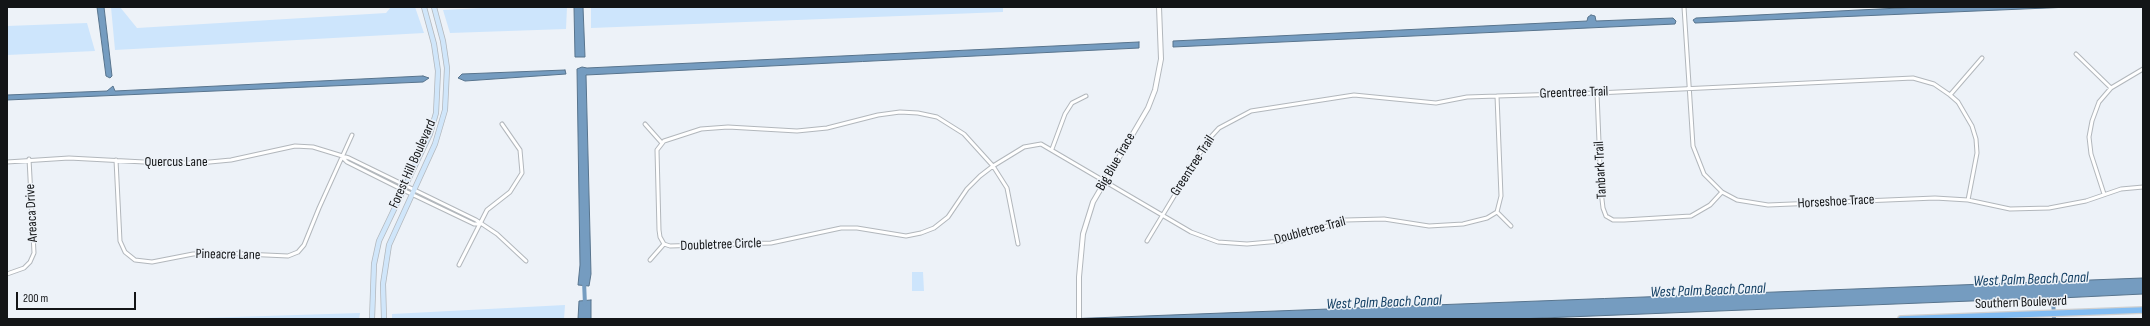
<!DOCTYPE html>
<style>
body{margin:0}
#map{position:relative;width:2150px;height:326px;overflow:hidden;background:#edf2f8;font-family:"Sofia Sans Condensed",sans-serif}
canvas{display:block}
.frame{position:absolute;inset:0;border:8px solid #131517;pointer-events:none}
.scale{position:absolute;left:16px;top:292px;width:120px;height:18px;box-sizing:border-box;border:2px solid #131517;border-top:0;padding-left:5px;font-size:12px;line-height:14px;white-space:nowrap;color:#131517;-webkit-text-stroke:3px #edf2f8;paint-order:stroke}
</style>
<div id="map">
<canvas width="2150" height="326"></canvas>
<div class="frame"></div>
<div class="scale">200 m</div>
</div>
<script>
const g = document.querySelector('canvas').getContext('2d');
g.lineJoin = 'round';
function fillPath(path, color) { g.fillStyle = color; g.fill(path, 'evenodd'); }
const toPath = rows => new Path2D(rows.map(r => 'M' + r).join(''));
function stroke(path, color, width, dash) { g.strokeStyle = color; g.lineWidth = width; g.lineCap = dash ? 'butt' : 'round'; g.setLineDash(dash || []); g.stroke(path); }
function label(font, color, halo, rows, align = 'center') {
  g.font = font + ' "Sofia Sans Condensed",sans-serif'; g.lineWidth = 3; g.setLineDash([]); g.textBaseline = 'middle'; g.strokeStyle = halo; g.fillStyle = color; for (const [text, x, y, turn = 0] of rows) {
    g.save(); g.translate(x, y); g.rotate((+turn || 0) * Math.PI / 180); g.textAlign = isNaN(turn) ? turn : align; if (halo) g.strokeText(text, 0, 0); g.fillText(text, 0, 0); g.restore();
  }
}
fillPath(toPath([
 [111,7,120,7,137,28,386,13,391,7,415,7,424,33,115,50],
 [500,7,567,7,566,29,450,33,443,10],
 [591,7,1003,7,1003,12,591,28],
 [87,23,95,51,7,55,7,26],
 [912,272,923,272,924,291,912,291],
 [565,305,564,319,392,319,392,314],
 [360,313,359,319,170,319]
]), '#cde5fc');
const water = toPath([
 [97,7,104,7,112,76,110,78,106,76,97,7],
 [574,7,583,7,585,57,575,57,574,7],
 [1920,7,2070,7,1695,23,1693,20,1696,18,1920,7],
 [1591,15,1595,16,1596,21,1673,18,1676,21,1675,24,1173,47,1173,41,1587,21,1588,17,1591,15],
 [1139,42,1139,48,586,75,591,274,589,286,578,285,580,265,577,69,582,67,587,68,1139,42],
 [565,70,566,74,465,81,458,78,462,74,565,70],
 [423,76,429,78,423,82,7,100,7,95,107,91,113,86,115,91,423,76],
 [2143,278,2143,294,2060,298,2053,303,2047,298,1517,319,1066,319,2143,278],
 [591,300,591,319,578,319,579,301,591,300]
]);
fillPath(water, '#759cc0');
stroke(water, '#58748d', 1);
stroke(toPath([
 [584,281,585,305],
 [2053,297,2054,319]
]), '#759cc0', 4);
const minor = toPath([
 [1684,7,1693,146,1704,174,1722,192,1737,200,1768,205,1935,198,1968,200,2010,209,2049,208,2086,201,2121,189,2143,187],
 [2076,54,2111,88],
 [1597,93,1601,191,1603,208,1606,216,1613,220,1624,220,1691,216,1710,205,1722,192],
 [1950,95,1982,58],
 [645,124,661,142],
 [1052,149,1065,114,1072,103,1086,96],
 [342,157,347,162,403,190,474,224,479,224],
 [116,160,120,241,125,252,135,260,152,262,193,254,222,253,288,256,298,252,304,245,319,208,352,135],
 [7,162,69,158,163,163,199,163,231,160,295,146,313,147,349,158,476,220,497,234,526,261],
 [2104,194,2091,154,2089,137,2092,121,2099,102,2111,88,2143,69],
 [1497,212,1511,226],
 [1147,241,1208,140,1219,128,1251,111,1354,95,1436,103,1467,97,1497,96,1597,93,1913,78,1934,84,1950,95,1958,102,1972,126,1976,139,1977,153,1968,200],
 [1018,244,1007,188,993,166,964,134,937,117,918,113,900,112,878,115,827,128,797,131,728,127,701,129,664,141,657,150,659,230,660,237,664,244,670,246,771,243,841,228,857,228,906,236,921,233,934,228,948,217,967,189,980,176,993,166,1024,147,1041,144,1191,232,1218,242,1247,244,1281,241,1346,220,1384,219,1429,226,1463,224,1487,218,1497,212,1501,196,1497,96],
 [650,260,664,244],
 [459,265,487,210,510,192,522,173,520,150,502,124],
 [7,274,24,268,30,262,34,253,29,159]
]);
const tertiary = toPath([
 [1079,319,1079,277,1083,234,1093,202,1148,108,1155,90,1161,59,1159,7]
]);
const secondary = toPath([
 [372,319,374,264,379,241,430,134,436,113,438,71,434,44,424,7],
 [384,319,383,284,389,245,435,144,445,110,447,68,443,41,434,7]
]);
const trunk = toPath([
 [1901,319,2143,310]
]);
stroke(minor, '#b2b7bc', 5);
stroke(tertiary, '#b2b7bc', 6);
stroke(secondary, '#b2b7bc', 6);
stroke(trunk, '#d0d0d1', 8);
stroke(minor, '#fff', 3);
stroke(tertiary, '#fff', 4);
stroke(secondary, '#d0e6fa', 4.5);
stroke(trunk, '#82bcf2', 5.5);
label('14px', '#131517', '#edf2f8', [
 ["Greentree Trail",1574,93,-2],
 ["Quercus Lane",176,162],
 ["Big Blue Trace",1116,162,-60],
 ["Forest Hill Boulevard",413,164,-66],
 ["Greentree Trail",1193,166,-57],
 ["Tanbark Trail",1601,170,-93],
 ["Horseshoe Trace",1836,202,-3],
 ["Areaca Drive",32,213,-93],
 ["Doubletree Trail",1310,231,-15],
 ["Doubletree Circle",721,245,-2],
 ["Pineacre Lane",228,255,1],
 ["Southern Boulevard",2021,303,-2]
]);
label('italic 15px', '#123e62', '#edf2f8', [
 ["West Palm Beach Canal",2031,280,-2],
 ["West Palm Beach Canal",1708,291,-2],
 ["West Palm Beach Canal",1384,303,-2]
]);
</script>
